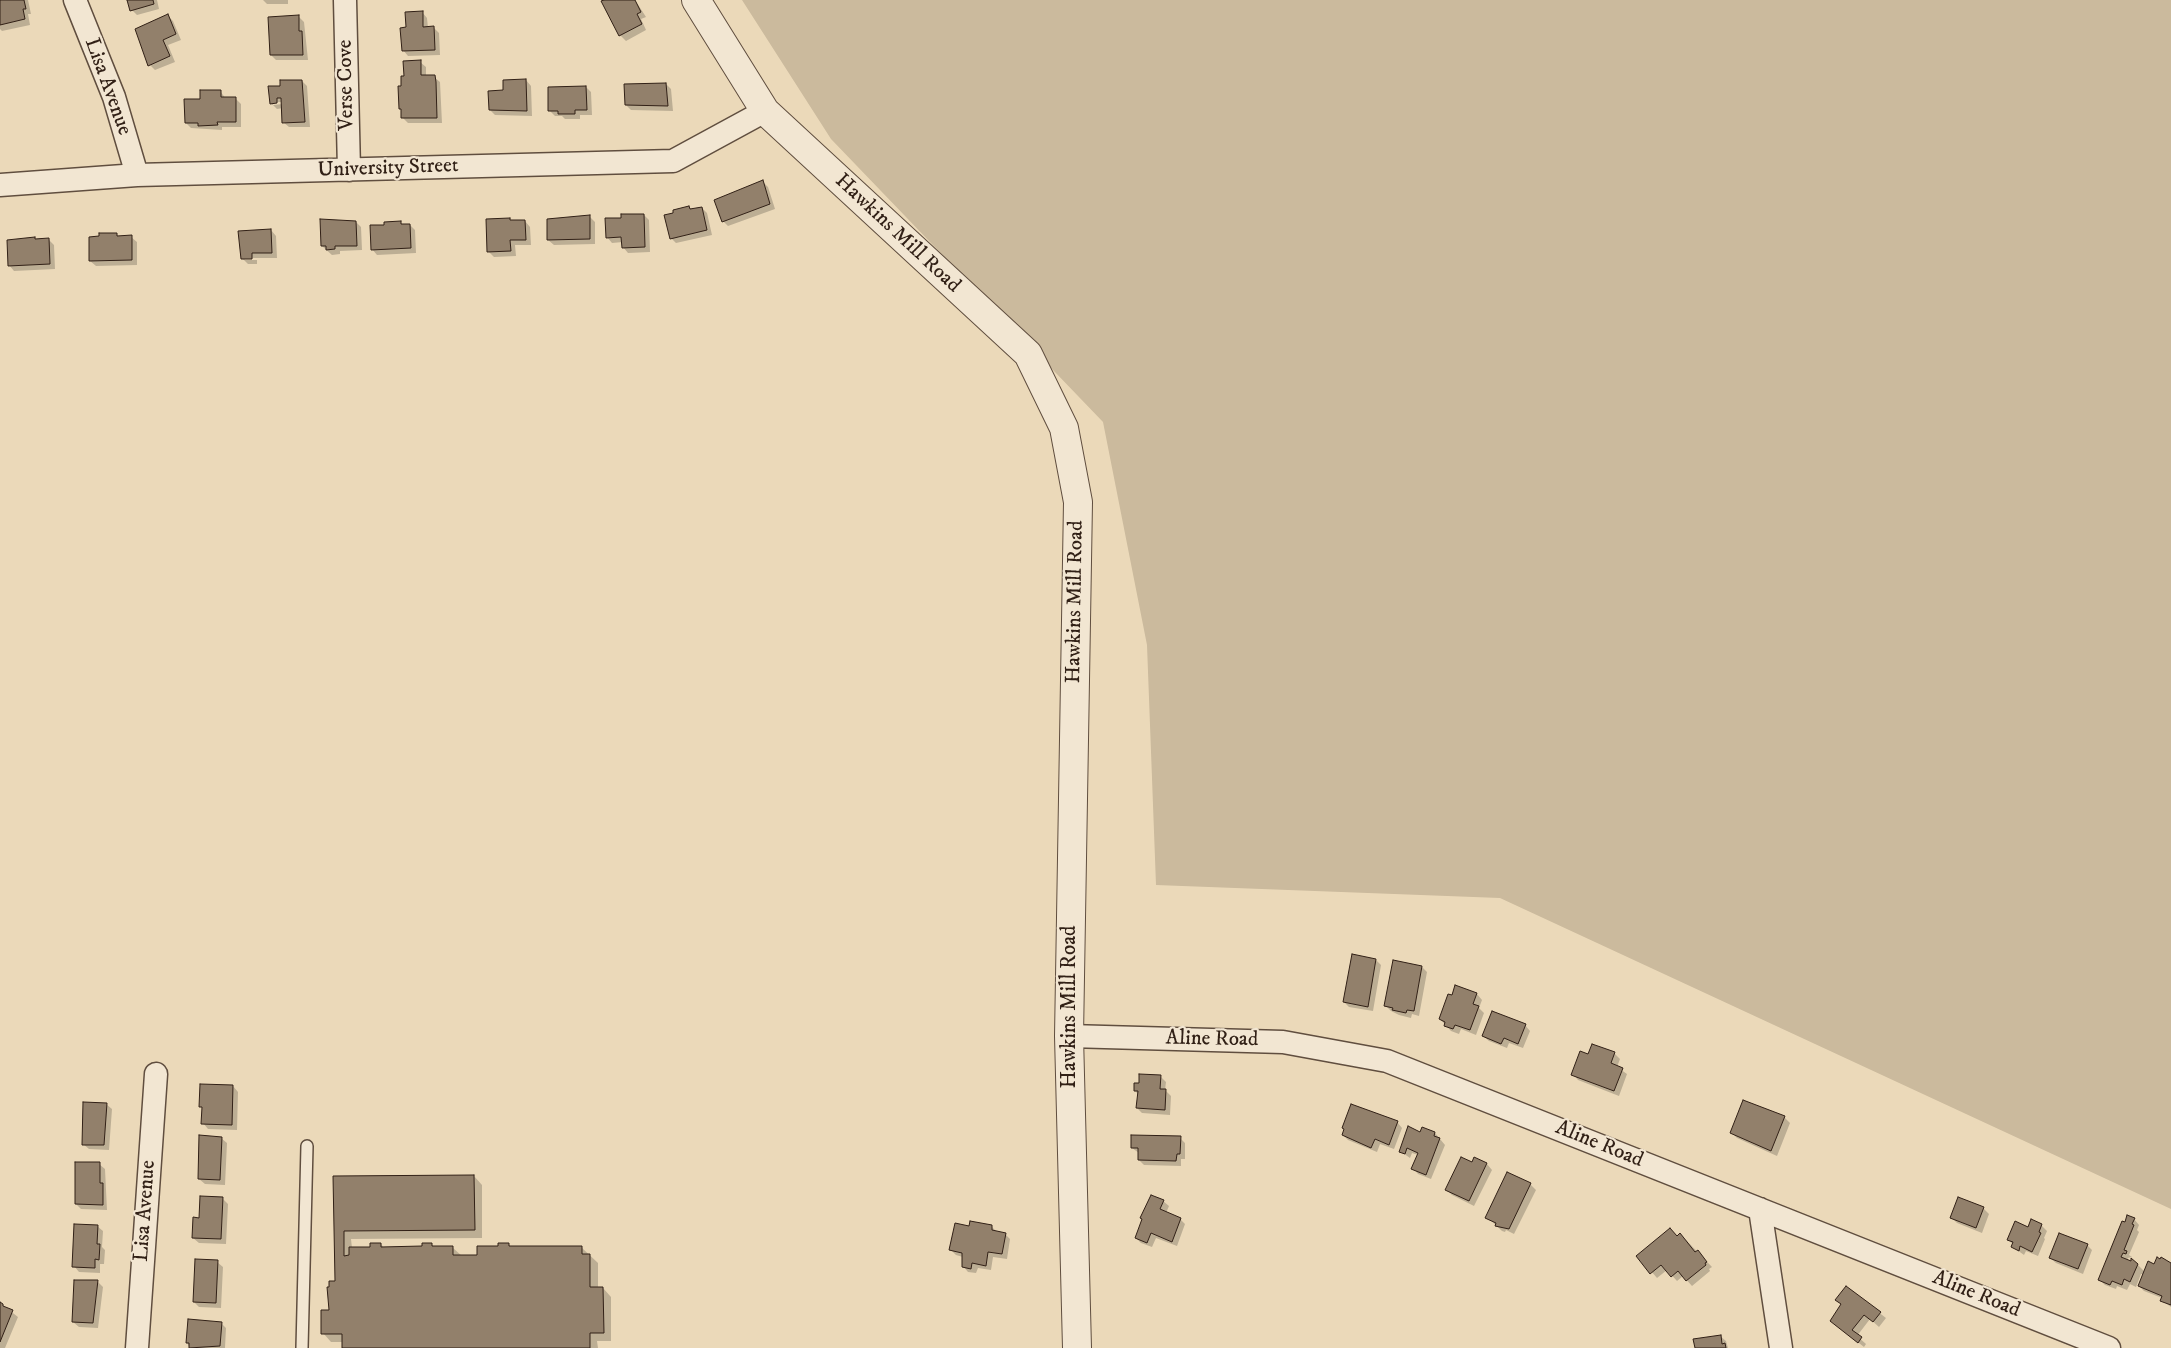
<!DOCTYPE html>
<style>
body{margin:0}
canvas{display:block;background:#ebd9b9}
</style>
<canvas width="2171" height="1348"></canvas>
<script>
const g = document.querySelector('canvas').getContext('2d');
g.lineJoin = 'round';
function fillPath(path, color) { g.fillStyle = color; g.fill(path, 'evenodd'); }
const toPath = rows => new Path2D(rows.map(r => 'M' + r).join(''));
function stroke(path, color, width, dash) { g.strokeStyle = color; g.lineWidth = width; g.lineCap = dash ? 'butt' : 'round'; g.setLineDash(dash || []); g.stroke(path); }
function label(font, color, halo, rows, align = 'center') {
  g.font = font + ' "IM FELL DW Pica",serif'; g.lineWidth = 4.5; g.setLineDash([]); g.textBaseline = 'middle'; g.strokeStyle = halo; g.fillStyle = color; for (const [text, x, y, turn = 0] of rows) {
    g.save(); g.translate(x, y); g.rotate((+turn || 0) * Math.PI / 180); g.textAlign = isNaN(turn) ? turn : align; if (halo) g.strokeText(text, 0, 0); g.fillText(text, 0, 0); g.restore();
  }
}
fillPath(toPath([
 [742,0,2171,0,2171,1209,1500,898,1156,885,1147,645,1103,422,831,139]
]), '#cbba9d');
fillPath(toPath([
 [0,0,28,0,31,14,28,14,30,25,2,31,0,29],
 [127,0,157,0,159,9,137,15,132,10],
 [263,0,288,0,288,4,267,4],
 [607,0,635,0,646,17,641,19,646,30,626,41,620,35,603,2],
 [422,12,427,18,428,28,434,28,439,33,440,55,408,56,403,50,407,29],
 [167,15,173,21,181,40,168,45,175,62,155,70,150,65],
 [299,17,304,22,308,60,276,60,271,55],
 [420,62,426,67,426,76,434,77,440,82,442,123,408,123,403,118,403,111,400,109,405,77],
 [526,80,531,86,532,116,495,115,490,110,505,92],
 [302,81,307,86,310,127,289,127,283,122,283,108,277,109,271,103,282,87],
 [273,102,283,102,283,104,273,105],
 [666,84,671,89,673,111,631,110,626,105],
 [586,87,591,92,592,115,580,115,580,119,565,119,562,116,555,116,550,111],
 [220,91,226,99,235,98,241,104,241,127,222,127,222,130,191,128,186,123,201,100],
 [763,182,768,187,775,209,728,226,723,221],
 [689,207,692,210,702,208,707,213,712,235,676,243,671,238],
 [644,215,649,220,650,252,628,253,623,247,623,242,612,243,607,237,622,219],
 [589,216,595,222,595,244,554,245,548,240],
 [525,221,530,227,531,245,515,245,516,256,494,257,488,251],
 [356,222,361,227,362,250,340,251,340,254,332,255,322,246],
 [401,223,403,225,410,225,415,230,416,253,377,255,372,249,385,226],
 [271,230,276,236,277,258,243,258,245,260,257,260,257,264,248,264,242,258,240,254,240,232],
 [116,234,119,237,131,237,137,242,137,265,96,266,90,261],
 [49,240,54,245,55,269,14,271,9,265],
 [1376,960,1381,965,1373,1011,1349,1007,1344,1002],
 [1422,967,1427,972,1419,1016,1412,1014,1411,1018,1399,1015,1391,1011,1386,1006],
 [1456,986,1477,994,1482,1000,1479,1008,1484,1013,1476,1035,1461,1029,1459,1034,1451,1031,1440,1019],
 [1525,1025,1530,1031,1523,1048,1509,1043,1507,1048,1489,1041,1483,1036],
 [1614,1053,1620,1059,1617,1067,1627,1074,1619,1096,1578,1080,1573,1074,1589,1056],
 [1160,1076,1166,1082,1165,1090,1171,1096,1170,1115,1142,1113,1137,1108,1139,1095,1135,1091,1140,1084],
 [233,1086,238,1092,237,1130,208,1129,203,1123,203,1109,201,1106],
 [106,1104,112,1109,109,1150,89,1149,83,1144],
 [1784,1117,1790,1123,1777,1156,1737,1138,1732,1133],
 [1397,1122,1402,1128,1394,1149,1380,1144,1377,1152,1348,1140,1343,1135],
 [1421,1133,1435,1133,1445,1145,1431,1179,1418,1174,1413,1168,1418,1155,1412,1153,1410,1158,1400,1151],
 [221,1138,227,1143,225,1185,205,1184,199,1179],
 [1180,1138,1185,1143,1185,1159,1181,1159,1181,1166,1144,1165,1139,1160,1139,1153,1132,1148],
 [1475,1159,1487,1164,1492,1170,1474,1206,1452,1195,1447,1190,1472,1164],
 [99,1164,105,1169,107,1210,81,1209,76,1204],
 [474,1176,482,1185,482,1238,351,1239,352,1248,371,1248,381,1244,384,1248,423,1248,431,1244,435,1248,453,1248,462,1256,479,1256,508,1244,512,1248,581,1247,598,1263,598,1288,603,1288,611,1297,611,1341,597,1341,598,1348,343,1348,343,1342,331,1342,323,1333,336,1282,335,1177],
 [1530,1184,1536,1190,1514,1234,1506,1230,1505,1232,1502,1231,1487,1217],
 [222,1198,228,1204,226,1244,199,1243,193,1238,201,1219],
 [1163,1201,1169,1206,1166,1213,1180,1219,1185,1224,1177,1246,1156,1238,1152,1247,1141,1243,1136,1238],
 [1983,1208,1989,1214,1982,1233,1957,1223,1952,1218],
 [2134,1219,2139,1225,2137,1230,2139,1232,2129,1255,2132,1257,2128,1258,2127,1260,2138,1265,2145,1272,2155,1266,2171,1264,2171,1307,2161,1300,2162,1298,2144,1291,2139,1286,2144,1274,2141,1274,2136,1287,2130,1284,2127,1290,2117,1286,2116,1289,2105,1285,2099,1279,2125,1223],
 [2041,1225,2047,1231,2044,1238,2045,1239,2038,1256,2026,1251,2024,1255,2013,1247,2014,1245,2008,1240,2029,1229],
 [97,1226,103,1231,102,1247,105,1250,104,1264,100,1264,100,1273,79,1272,74,1266],
 [970,1227,992,1227,998,1233,1005,1234,1010,1239,1007,1259,993,1257,991,1270,978,1268,976,1273,968,1272,963,1266,963,1257,956,1255,951,1250],
 [1678,1237,1686,1240,1712,1267,1709,1269,1710,1271,1692,1286,1683,1276,1677,1281,1667,1270,1657,1278,1638,1256],
 [2087,1245,2092,1250,2083,1274,2056,1263,2050,1258],
 [217,1262,223,1267,221,1308,199,1307,194,1302],
 [97,1281,103,1287,98,1328,79,1327,73,1322],
 [1846,1287,1886,1318,1879,1327,1870,1319,1857,1336,1866,1344,1864,1347,1831,1321,1842,1305,1837,1300],
 [0,1303,18,1317,5,1348,0,1348],
 [221,1323,226,1328,225,1348,190,1348,187,1343],
 [1720,1336,1726,1341,1728,1348,1696,1348]
]), '#0003');
const building = toPath([
 [0,0,24,0,26,9,23,9,25,19,0,25,0,0],
 [127,0,153,0,154,4,130,11,127,0],
 [604,0,635,0,641,12,637,14,642,24,619,36,601,1,604,0],
 [423,11,423,27,434,26,435,50,402,51,400,28,406,27,405,12,423,11],
 [168,14,176,34,163,40,170,56,148,66,135,29,168,14],
 [299,15,299,31,302,31,303,55,270,55,268,17,299,15],
 [421,60,421,75,435,75,436,82,437,118,401,118,401,109,399,109,398,86,401,86,401,76,404,76,403,61,421,60],
 [526,79,527,111,489,110,488,91,503,90,503,80,526,79],
 [280,80,302,80,305,122,282,123,281,98,277,98,277,103,270,104,268,86,280,86,280,80],
 [666,83,668,106,625,105,624,84,666,83],
 [586,86,587,110,575,110,575,114,558,114,558,111,548,111,548,87,586,86],
 [200,90,221,90,221,97,236,97,236,122,217,122,218,125,198,126,198,123,185,123,184,99,200,99,200,90],
 [763,180,770,204,722,222,714,200,763,180],
 [689,206,690,209,702,207,707,230,670,239,664,215,673,213,673,210,689,206],
 [621,214,644,214,645,247,622,248,621,237,606,238,605,218,621,218,621,214],
 [590,215,590,239,547,240,547,219,590,215],
 [510,218,510,220,525,220,526,240,510,240,511,251,487,252,486,219,510,218],
 [320,219,356,221,357,246,335,246,335,249,326,250,326,246,321,246,320,219],
 [401,221,401,224,410,224,411,248,371,250,370,225,384,225,384,222,401,221],
 [271,229,272,253,252,253,252,259,241,259,238,231,271,229],
 [99,233,117,233,117,236,132,235,132,260,89,261,89,237,99,236,99,233],
 [35,237,35,239,49,238,50,264,8,266,7,240,35,237],
 [1352,954,1376,959,1368,1007,1343,1002,1352,954],
 [1393,960,1422,966,1414,1011,1407,1010,1406,1013,1392,1010,1393,1008,1384,1006,1393,960],
 [1455,985,1477,993,1473,1004,1479,1006,1470,1030,1455,1025,1453,1029,1444,1026,1445,1022,1439,1019,1448,994,1452,995,1455,985],
 [1492,1011,1526,1024,1518,1044,1504,1038,1501,1044,1482,1036,1492,1011],
 [1592,1044,1615,1052,1611,1063,1623,1068,1614,1091,1571,1075,1580,1051,1588,1054,1592,1044],
 [1139,1074,1161,1075,1160,1089,1166,1089,1165,1110,1136,1108,1138,1091,1134,1091,1134,1083,1139,1083,1139,1074],
 [200,1084,233,1085,232,1125,201,1124,202,1107,199,1107,200,1084],
 [1743,1100,1785,1116,1771,1151,1730,1133,1743,1100],
 [83,1102,107,1103,104,1145,82,1145,83,1102],
 [1351,1104,1398,1121,1389,1145,1375,1139,1371,1148,1342,1135,1344,1129,1342,1128,1351,1104],
 [1408,1126,1420,1132,1422,1127,1435,1132,1434,1136,1440,1138,1426,1175,1411,1169,1418,1153,1407,1148,1405,1154,1399,1152,1408,1126],
 [199,1135,222,1137,220,1180,198,1179,199,1135],
 [1131,1135,1181,1136,1180,1154,1177,1154,1176,1161,1138,1160,1138,1148,1131,1148,1131,1135],
 [1461,1157,1472,1162,1474,1157,1487,1163,1469,1201,1445,1190,1461,1157],
 [75,1162,100,1162,100,1183,103,1183,103,1205,75,1204,75,1162],
 [1507,1172,1531,1183,1509,1229,1495,1226,1496,1223,1485,1218,1507,1172],
 [474,1175,475,1230,344,1231,344,1256,349,1255,349,1247,370,1247,370,1243,381,1243,381,1247,422,1246,422,1243,432,1243,432,1246,453,1246,453,1255,477,1255,477,1246,498,1246,498,1243,509,1243,509,1246,582,1246,582,1254,590,1254,590,1287,603,1287,604,1333,590,1333,590,1348,342,1348,342,1334,321,1334,321,1310,329,1310,327,1287,329,1287,329,1281,335,1281,333,1176,474,1175],
 [1151,1195,1164,1200,1160,1209,1181,1218,1172,1242,1151,1233,1147,1243,1135,1238,1142,1219,1140,1218,1151,1195],
 [200,1196,223,1197,221,1239,192,1238,193,1217,199,1218,200,1196],
 [1958,1197,1984,1207,1976,1228,1950,1218,1958,1197],
 [2127,1215,2135,1218,2132,1224,2134,1225,2124,1250,2127,1251,2126,1254,2123,1253,2121,1257,2131,1261,2131,1258,2138,1264,2130,1282,2124,1279,2122,1285,2112,1281,2110,1285,2098,1280,2122,1221,2125,1222,2127,1215],
 [2031,1219,2042,1224,2039,1232,2041,1233,2032,1252,2020,1246,2019,1251,2011,1247,2013,1242,2007,1240,2015,1221,2028,1227,2031,1219],
 [970,1221,992,1225,992,1230,1006,1233,1002,1254,988,1252,986,1266,972,1263,971,1269,962,1267,962,1253,949,1250,955,1223,969,1226,970,1221],
 [74,1224,98,1225,97,1244,100,1244,99,1260,95,1259,95,1268,72,1267,74,1224],
 [1670,1228,1677,1236,1680,1233,1695,1252,1698,1250,1707,1262,1705,1263,1706,1265,1686,1281,1678,1271,1671,1277,1661,1265,1650,1274,1636,1256,1670,1228],
 [2059,1233,2088,1244,2078,1269,2049,1258,2059,1233],
 [2157,1257,2160,1259,2161,1257,2171,1263,2171,1305,2160,1301,2162,1296,2138,1286,2148,1261,2154,1264,2157,1257],
 [195,1259,218,1260,216,1303,193,1302,195,1259],
 [74,1280,98,1280,93,1323,72,1322,74,1280],
 [1846,1286,1881,1312,1873,1322,1864,1315,1852,1330,1862,1337,1858,1343,1830,1321,1841,1304,1835,1300,1846,1286],
 [0,1302,3,1304,3,1306,13,1310,0,1342,0,1302],
 [188,1319,222,1322,220,1346,189,1348,189,1343,186,1343,188,1319],
 [1721,1335,1722,1344,1725,1343,1726,1348,1695,1348,1693,1339,1721,1335]
]);
fillPath(building, '#92806b');
stroke(building, '#312016', 1);
const service = toPath([
 [302,1348,307,1146]
]);
const minor = toPath([
 [75,0,114,97,137,175],
 [345,0,349,170],
 [0,185,137,175,673,161,765,111],
 [1069,1036,1283,1042,1387,1061,2109,1348],
 [1760,1209,1781,1348],
 [137,1348,156,1074]
]);
const tertiary = toPath([
 [696,0,765,111,1028,354,1064,428,1078,502,1069,1036,1077,1348]
]);
stroke(service, '#604e3f', 14);
stroke(minor, '#604e3f', 25);
stroke(tertiary, '#604e3f', 30);
stroke(service, '#f2e6d2', 11);
stroke(minor, '#f2e6d2', 22);
stroke(tertiary, '#f2e6d2', 28);
label('21px', '#312016', '#f2e6d2', [
 ["Verse Cove",347,85,-91],
 ["Lisa Avenue",107,87,70],
 ["University Street",388,169,-2],
 ["Hawkins Mill Road",897,234,43],
 ["Hawkins Mill Road",1076,602,-89],
 ["Hawkins Mill Road",1071,1007,-90],
 ["Aline Road",1212,1040,1],
 ["Aline Road",1599,1145,22],
 ["Lisa Avenue",146,1211,-86],
 ["Aline Road",1976,1295,22]
]);
</script>
